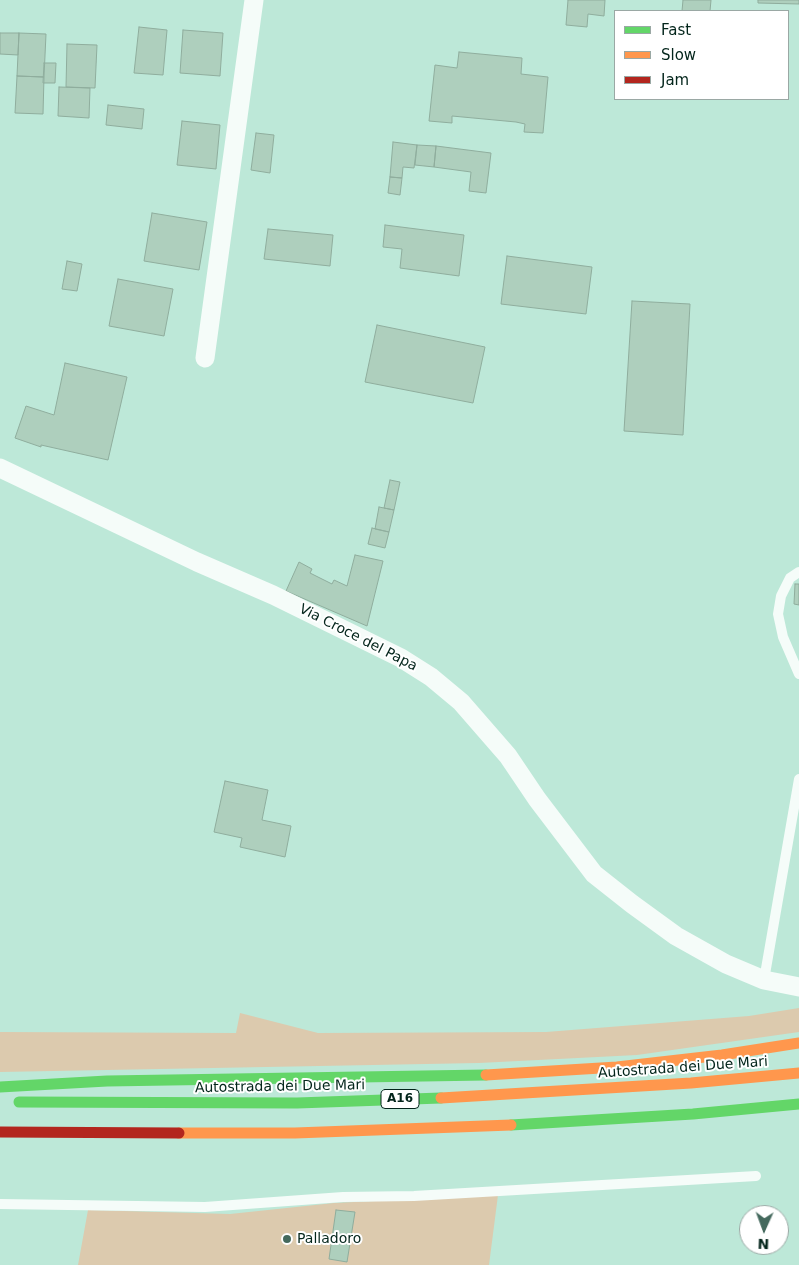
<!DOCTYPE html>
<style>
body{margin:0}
#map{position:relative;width:799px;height:1265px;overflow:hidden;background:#bde8d8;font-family:"DejaVu Sans",sans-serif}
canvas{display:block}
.legend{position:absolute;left:614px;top:10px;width:175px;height:90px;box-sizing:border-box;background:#fff;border:1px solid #9aa8a4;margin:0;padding:6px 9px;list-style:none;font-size:15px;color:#03251b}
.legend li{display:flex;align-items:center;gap:10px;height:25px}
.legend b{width:25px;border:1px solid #9aa8a4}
.north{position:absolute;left:739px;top:1205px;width:50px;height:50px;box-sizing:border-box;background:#fff;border:1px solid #9aa8a4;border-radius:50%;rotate:182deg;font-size:14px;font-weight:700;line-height:20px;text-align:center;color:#03251b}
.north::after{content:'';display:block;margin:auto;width:18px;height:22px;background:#44695d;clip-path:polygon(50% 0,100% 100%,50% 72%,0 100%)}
</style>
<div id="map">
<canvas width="799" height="1265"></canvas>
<ul class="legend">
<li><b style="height:6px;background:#63d668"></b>Fast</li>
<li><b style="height:6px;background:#ff974d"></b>Slow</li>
<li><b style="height:6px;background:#b3261e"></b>Jam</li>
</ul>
<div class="north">N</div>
</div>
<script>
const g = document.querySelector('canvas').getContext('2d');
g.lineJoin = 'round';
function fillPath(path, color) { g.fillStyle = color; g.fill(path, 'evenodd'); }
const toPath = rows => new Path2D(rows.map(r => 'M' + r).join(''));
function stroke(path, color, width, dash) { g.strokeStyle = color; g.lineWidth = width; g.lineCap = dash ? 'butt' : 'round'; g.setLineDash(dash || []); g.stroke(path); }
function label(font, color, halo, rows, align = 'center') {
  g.font = font + ' "DejaVu Sans",sans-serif'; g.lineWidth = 4; g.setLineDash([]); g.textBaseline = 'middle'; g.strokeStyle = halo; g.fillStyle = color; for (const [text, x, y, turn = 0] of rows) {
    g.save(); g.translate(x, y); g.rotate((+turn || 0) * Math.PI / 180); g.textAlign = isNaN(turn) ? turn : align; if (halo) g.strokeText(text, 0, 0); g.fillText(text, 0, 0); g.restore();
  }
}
fillPath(toPath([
 [799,1008,799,1032,637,1055,479,1063,0,1072,0,1032,236,1033,240,1013,318,1033,546,1032,749,1016],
 [498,1195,489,1265,78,1265,88,1210,230,1214,334,1203]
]), '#dccaae');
const building = toPath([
 [568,0,605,0,604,16,588,14,587,27,566,25,568,0],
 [683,0,711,0,710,11,682,11,683,0],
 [758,0,799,0,799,4,758,3,758,0],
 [139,27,167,30,163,75,134,73,139,27],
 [183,30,223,33,220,76,180,73,183,30],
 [0,33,19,33,18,55,0,54,0,33],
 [19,33,46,34,44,77,17,76,19,33],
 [67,44,97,45,95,88,66,87,67,44],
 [459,52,522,58,521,74,548,77,543,133,524,132,525,124,516,122,452,116,452,123,429,121,435,65,457,68,459,52],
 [44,63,56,63,55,83,43,83,44,63],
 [17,76,44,77,43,114,15,113,17,76],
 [59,87,90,88,89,118,58,116,59,87],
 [108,105,144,109,142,129,106,125,108,105],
 [182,121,220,125,216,169,177,165,182,121],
 [256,133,274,135,270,173,251,170,256,133],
 [393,142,417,145,414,168,403,167,402,178,390,177,393,142],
 [417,145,436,146,434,167,415,165,417,145],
 [436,146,491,153,486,193,469,191,471,172,434,167,436,146],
 [390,177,402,178,400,195,388,193,390,177],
 [152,213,207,222,199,270,144,261,152,213],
 [385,225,464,235,459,276,400,268,402,249,383,247,385,225],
 [268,229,333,235,330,266,264,259,268,229],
 [507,256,592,267,586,314,501,304,507,256],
 [67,261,82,264,77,291,62,289,67,261],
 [118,279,173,289,164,336,109,326,118,279],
 [632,301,690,304,683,435,624,431,632,301],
 [377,325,485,347,473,403,365,382,377,325],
 [65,363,127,377,108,460,41,445,41,447,15,438,26,406,54,415,65,363],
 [390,480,400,482,394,510,384,508,390,480],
 [379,507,394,510,389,532,375,529,379,507],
 [372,528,389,532,385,548,368,544,372,528],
 [355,555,383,561,367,626,286,591,299,562,312,569,310,573,332,584,334,580,347,586,355,555],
 [795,584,799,584,799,605,794,604,795,584],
 [225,781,268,790,262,820,291,826,285,857,240,847,242,838,214,832,225,781],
 [336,1210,355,1212,347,1262,329,1259,336,1210]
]);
fillPath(building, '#aecfbd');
stroke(building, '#8fad9d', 1);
stroke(toPath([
 [799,572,790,578,781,596,778,614,783,637,799,674],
 [764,980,799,779],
 [0,1204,205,1207,343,1197,414,1196,756,1176]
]), '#f5fcf9', 10);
stroke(toPath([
 [205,358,254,0],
 [0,468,197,562,273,595,401,658,431,677,461,702,508,756,537,799,594,874,632,904,676,936,726,964,764,980,799,987]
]), '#f5fcf9', 19);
stroke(toPath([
 [0,1087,107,1081,486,1075],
 [19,1102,297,1103,441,1098],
 [511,1125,693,1114,799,1104]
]), '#63d668', 11);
stroke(toPath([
 [486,1075,617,1067,722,1055,799,1043],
 [441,1098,691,1083,799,1073],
 [179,1133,295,1133,511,1125]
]), '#ff974d', 11);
stroke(toPath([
 [0,1132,179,1133]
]), '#b3261e', 11);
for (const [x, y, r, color] of [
 [287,1239,5,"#44695d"]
]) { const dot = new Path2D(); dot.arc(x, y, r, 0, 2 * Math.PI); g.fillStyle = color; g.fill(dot); stroke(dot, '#fff', 2); }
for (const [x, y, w] of [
 [400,1099,38]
]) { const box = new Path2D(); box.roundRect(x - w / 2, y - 9.5, w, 19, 4); g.fillStyle = '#fff'; g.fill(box); stroke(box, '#03251b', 1); }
label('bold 12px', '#03251b', null, [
 ["A16",400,1099]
]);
label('14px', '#03251b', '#fff', [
 ["Via Croce del Papa",358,638,27],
 ["Autostrada dei Due Mari",683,1068,-4],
 ["Autostrada dei Due Mari",280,1087,-1]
]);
label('14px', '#03251b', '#fff', [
 ["Palladoro",297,1239]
], 'left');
</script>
